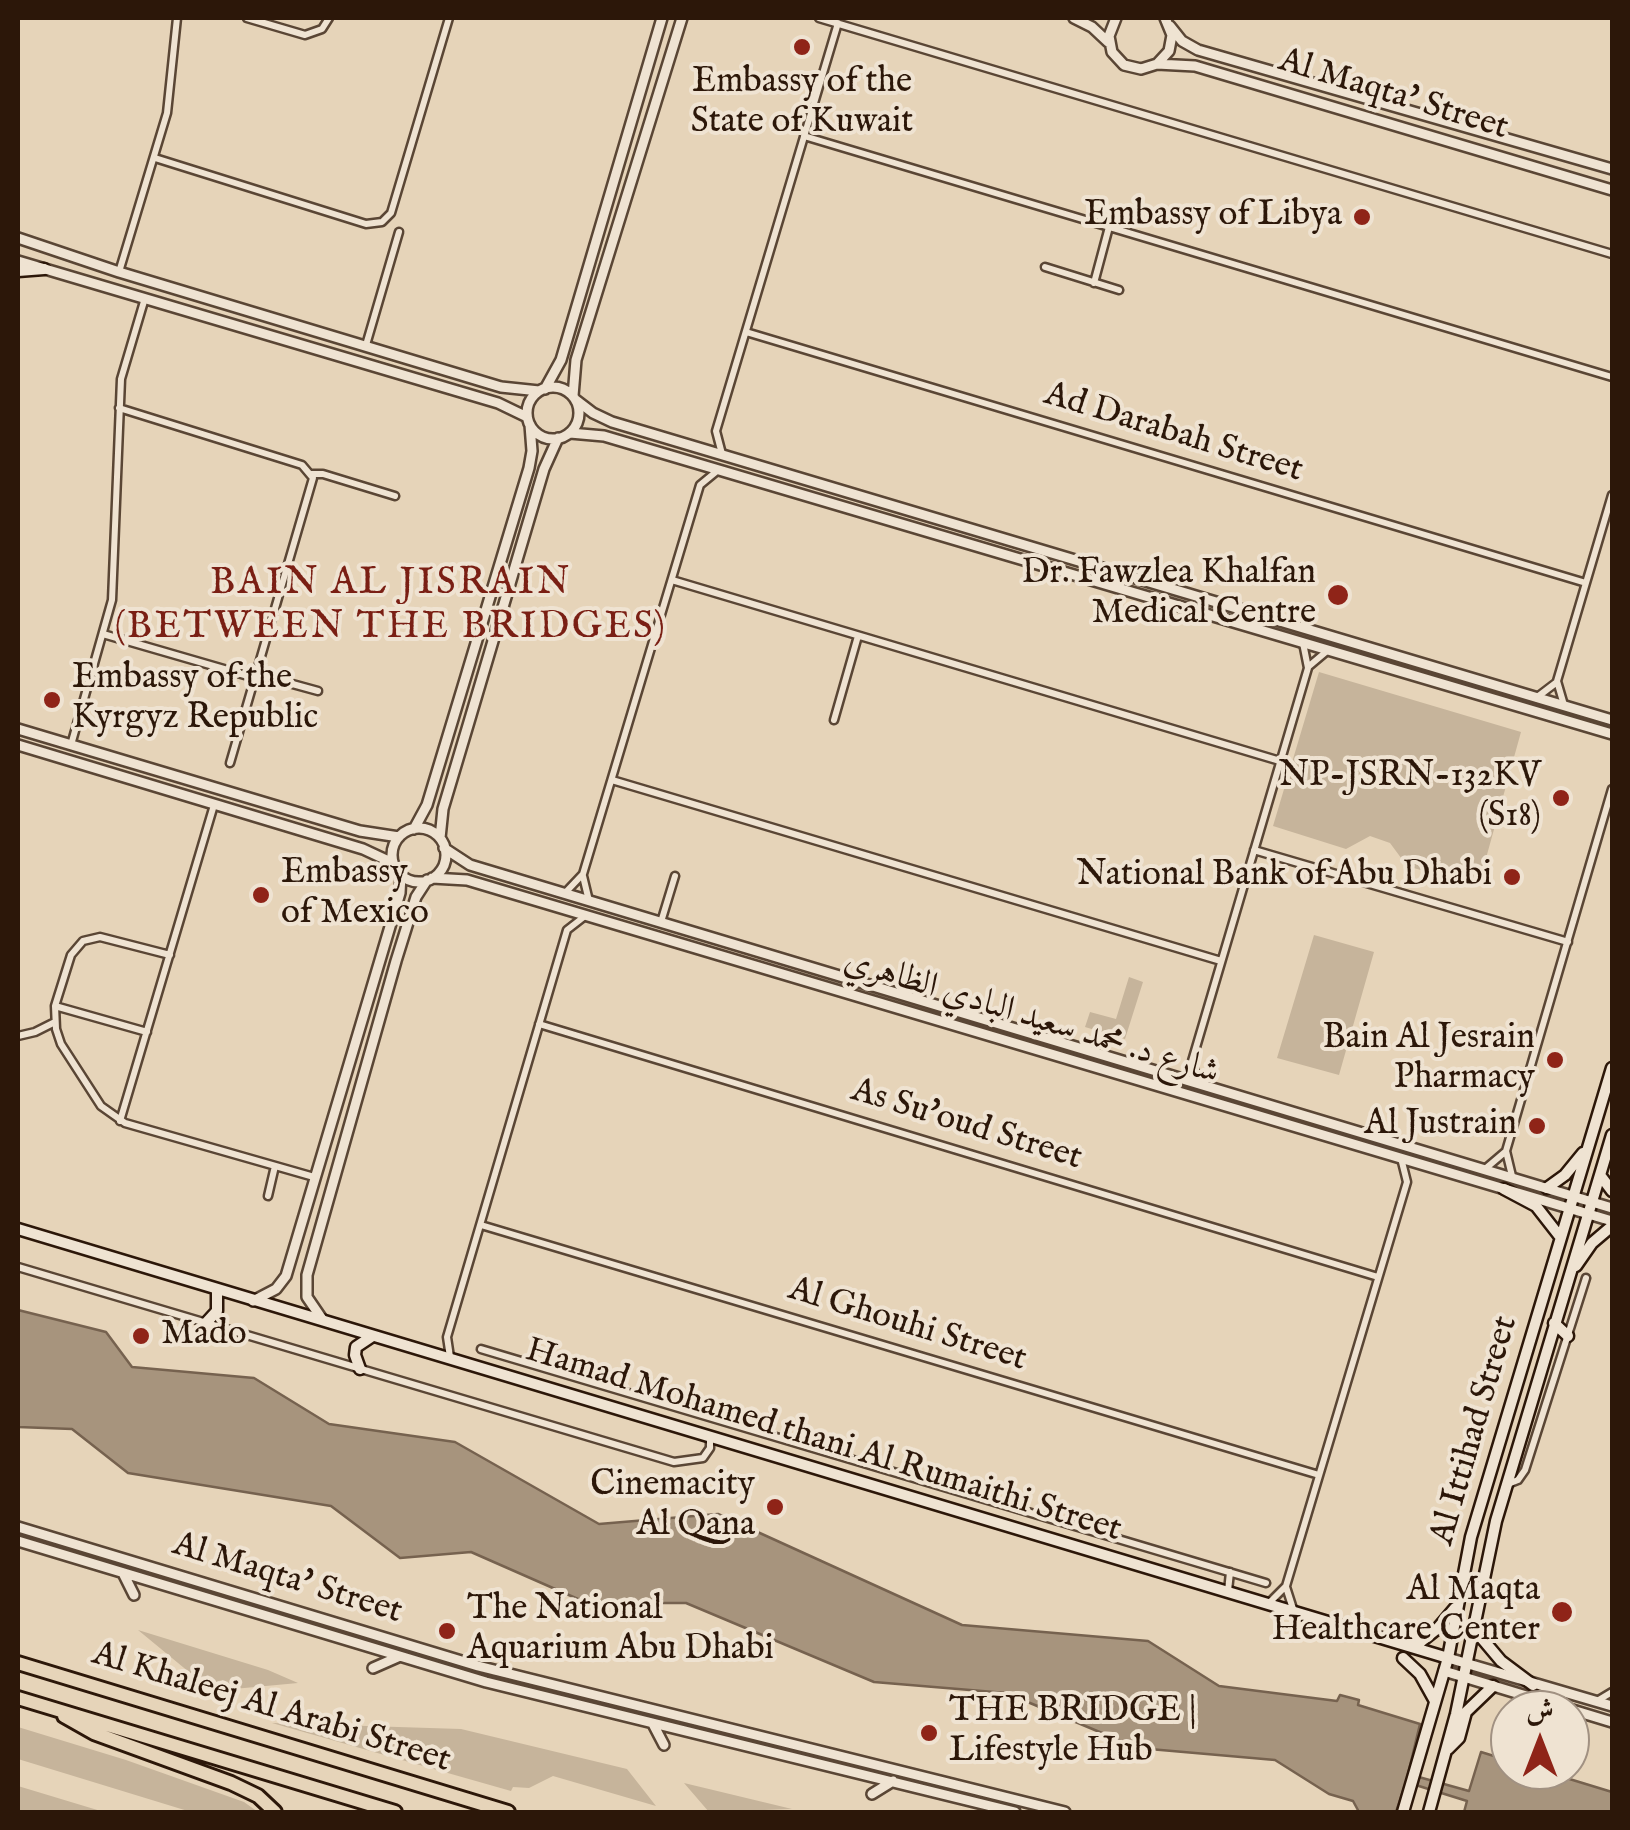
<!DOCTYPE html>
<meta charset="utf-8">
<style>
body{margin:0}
#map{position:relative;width:1630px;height:1830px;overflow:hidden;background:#e6d4b9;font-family:"IM FELL English",Amiri,serif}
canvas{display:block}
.frame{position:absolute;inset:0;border:20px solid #2c1709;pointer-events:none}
.north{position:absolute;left:1490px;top:1690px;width:100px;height:100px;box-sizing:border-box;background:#efe3d2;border:2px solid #a19182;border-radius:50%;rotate:0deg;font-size:28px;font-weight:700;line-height:40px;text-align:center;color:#2c1709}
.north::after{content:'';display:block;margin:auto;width:35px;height:45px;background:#8f2418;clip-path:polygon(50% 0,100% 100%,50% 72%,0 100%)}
</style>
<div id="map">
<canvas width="1630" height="1830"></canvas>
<div class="frame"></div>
<div class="north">ش</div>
</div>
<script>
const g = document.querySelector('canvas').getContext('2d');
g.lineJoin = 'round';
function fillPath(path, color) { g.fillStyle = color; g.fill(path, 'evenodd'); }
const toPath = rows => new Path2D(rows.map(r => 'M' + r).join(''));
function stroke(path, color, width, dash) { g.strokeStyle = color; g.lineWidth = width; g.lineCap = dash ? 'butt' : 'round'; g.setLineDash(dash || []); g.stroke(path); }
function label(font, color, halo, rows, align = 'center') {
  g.font = font + ' "IM FELL English",Amiri,serif'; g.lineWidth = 8; g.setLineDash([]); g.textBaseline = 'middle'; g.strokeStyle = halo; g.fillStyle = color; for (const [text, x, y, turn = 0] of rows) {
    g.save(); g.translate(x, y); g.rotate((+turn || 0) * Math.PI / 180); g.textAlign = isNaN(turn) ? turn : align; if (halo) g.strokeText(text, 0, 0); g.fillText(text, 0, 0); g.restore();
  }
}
fillPath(toPath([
 [1319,672,1521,732,1478,887,1407,866,1390,843,1370,836,1346,849,1273,826],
 [1314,935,1374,952,1339,1075,1277,1058],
 [1129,977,1143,982,1125,1039,1085,1027,1090,1012,1116,1019],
 [138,1630,268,1670,298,1683,212,1691],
 [272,1723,461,1729,627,1769,656,1806,553,1776,529,1788,513,1787,511,1791],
 [18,1727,126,1760,244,1802,258,1812,191,1812,18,1759],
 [684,1783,792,1809,709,1812],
 [18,1786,104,1812,18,1812]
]), '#c6b49b');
const water = toPath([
 [18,1310,106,1332,132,1367,254,1378,329,1424,455,1442,599,1524,718,1514,962,1625,1148,1641,1219,1686,1337,1701,1340,1695,1359,1700,1358,1705,1420,1724,1408,1774,1469,1791,1481,1752,1510,1761,1510,1770,1540,1770,1612,1792,1612,1812,1464,1812,1467,1801,1406,1782,1396,1812,1359,1812,1353,1801,1329,1794,1275,1760,1138,1748,1006,1693,874,1682,686,1603,587,1603,471,1552,400,1558,331,1506,128,1473,72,1429,18,1427,18,1310]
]);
fillPath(water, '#a7947d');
stroke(water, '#76624f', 2.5);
const minor = toPath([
 [247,18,305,35,322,29,329,18],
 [819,18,1612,254],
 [804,136,1612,377],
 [155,158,366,224,382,222,391,213,449,18],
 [1045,267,1119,290],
 [119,272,167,113,177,18],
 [1094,283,1109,227],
 [746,332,1586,583],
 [366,345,399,232],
 [119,408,302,465,313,478,230,763],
 [722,454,716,431,838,23],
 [311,474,323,474,395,496],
 [672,580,1280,761],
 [103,634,255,678],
 [1308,667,1327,651],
 [256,674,318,691],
 [1536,698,1557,682],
 [1564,705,1557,681,1612,495],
 [834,720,858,636],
 [71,745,112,600,121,379,145,298],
 [612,780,1221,961],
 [1254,850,1568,942],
 [583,876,589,901],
 [565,893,583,874,700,485,717,471],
 [661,922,675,876],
 [170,955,100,937,83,941,71,955,55,1006,56,1029,61,1044,101,1106,125,1123,314,1177],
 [55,1006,147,1032],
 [539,1024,1378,1277],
 [18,1036,35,1032,55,1022],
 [1198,1083,1192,1061,1308,668,1303,643],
 [120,1121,214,805],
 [1485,1169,1505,1152],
 [1512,1176,1506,1151,1612,789],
 [268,1196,275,1166],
 [481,1225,1319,1475],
 [18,1267,674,1462,703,1458,710,1448,710,1437],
 [481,1349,1266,1583],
 [450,1357,447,1337,567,930,585,916],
 [1508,1484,1518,1480,1525,1470,1586,1278],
 [1286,1587,1294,1612],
 [1228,1591,1230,1572],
 [1269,1603,1286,1586,1407,1182,1401,1158],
 [1597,1701,1612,1692]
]);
const tertiary = toPath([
 [1074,18,1092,27,1108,42],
 [1116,18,1109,36,1112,52,1124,65,1141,69,1157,64,1169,51,1172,35,1165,18],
 [1170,26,1182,41,1198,50,1612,169],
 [1157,64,1195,66,1612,190],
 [18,238,119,272,501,387,539,391],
 [18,261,498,403,527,417],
 '527 413a26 26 0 1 1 52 0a26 26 0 1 1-52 0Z',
 [545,389,561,360,662,18],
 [573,396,576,360,682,18],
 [576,400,593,413,612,422,1612,720],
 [570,433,604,436,1612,734],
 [18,729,360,831,399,837],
 [18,745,363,849,393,863],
 '392 855a27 27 0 1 1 54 0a27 27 0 1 1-54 0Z',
 [414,829,427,805,529,468,532,451,530,425],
 [440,838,443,809,469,722,544,469,558,438],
 [444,848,470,865,1612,1208],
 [432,878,467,880,1612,1221],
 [253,1301,276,1289,286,1276,400,893,401,875],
 [322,1319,307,1297,307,1275,396,961,416,897,427,880],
 [18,1527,478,1666,1065,1812],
 [18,1541,486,1682,1015,1812],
 [123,1573,134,1595],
 [1448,1658,1612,1706],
 [373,1668,398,1657],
 [1444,1671,1612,1722],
 [653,1724,664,1745],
 [872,1794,893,1781]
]);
const secondary = toPath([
 [18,271,44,269],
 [1600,1175,1612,1191],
 [1547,1188,1565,1175,1583,1153],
 [1504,1189,1536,1206,1561,1238],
 [18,1229,1448,1658],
 [1576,1266,1592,1243,1612,1226],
 [206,1323,217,1311,217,1290],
 [1554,1323,1568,1336],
 [360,1369,355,1355,356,1347,371,1337],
 [1474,1629,1501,1661,1533,1685],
 [1414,1647,1438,1628,1455,1608],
 [1403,1658,1420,1674,1435,1701],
 [1448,1749,1459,1738,1466,1712,1493,1686],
 [1403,1812,1448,1658,1471,1537,1612,1068],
 [1429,1812,1456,1714,1496,1521,1612,1135]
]);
const motorway = toPath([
 [18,1663,508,1812],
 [18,1698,395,1812],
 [64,1716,94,1733,231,1783,258,1796,275,1812]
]);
stroke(minor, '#5a4635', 11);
stroke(tertiary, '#5a4635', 14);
stroke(secondary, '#2c1709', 15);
stroke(motorway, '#2c1709', 18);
stroke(minor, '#efe3d2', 6);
stroke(tertiary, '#efe3d2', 9);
stroke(secondary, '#efe3d2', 10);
stroke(motorway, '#e6d4b9', 12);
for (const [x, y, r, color] of [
 [802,47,10,"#8f2418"],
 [1362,217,10,"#8f2418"],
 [1338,595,12,"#8f2418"],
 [52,700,10,"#8f2418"],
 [1561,798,10,"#8f2418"],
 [1512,877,10,"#8f2418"],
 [261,895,10,"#8f2418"],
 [1555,1060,10,"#8f2418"],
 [1537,1126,10,"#8f2418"],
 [141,1336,10,"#8f2418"],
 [775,1507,10,"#8f2418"],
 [1562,1612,12,"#8f2418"],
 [447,1631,10,"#8f2418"],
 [929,1733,10,"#8f2418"]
]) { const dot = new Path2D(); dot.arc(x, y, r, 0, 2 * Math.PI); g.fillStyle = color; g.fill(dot); stroke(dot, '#efe3d2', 4); }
label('35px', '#2c1709', '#efe3d2', [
 ["Embassy of the",802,84,"center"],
 ["State of Kuwait",802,124,"center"],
 ["Embassy of Libya",1342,217],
 ["Dr. Fawzlea Khalfan",1316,575],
 ["Medical Centre",1316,615],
 ["Embassy of the",72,680,"left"],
 ["Kyrgyz Republic",72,720,"left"],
 ["NP-JSRN-132KV",1541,778],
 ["(S18)",1541,818],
 ["Embassy",281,875,"left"],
 ["of Mexico",281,915,"left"],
 ["National Bank of Abu Dhabi",1492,877],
 ["Bain Al Jesrain",1535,1040],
 ["Pharmacy",1535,1080],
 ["Al Justrain",1517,1126],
 ["Mado",161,1336,"left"],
 ["Cinemacity",755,1487],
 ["Al Qana",755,1527],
 ["Al Maqta",1540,1592],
 ["Healthcare Center",1540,1632],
 ["The National",467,1611,"left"],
 ["Aquarium Abu Dhabi",467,1651,"left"],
 ["THE BRIDGE |",949,1713,"left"],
 ["Lifestyle Hub",949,1753,"left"]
], 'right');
label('35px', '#2c1709', '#efe3d2', [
 ["Al Maqta' Street",1393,96,17],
 ["Ad Darabah Street",1173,434,17],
 ["شارع د. محمد سعيد البادي الظاهري",1031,1019,17],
 ["As Su'oud Street",966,1126,17],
 ["Al Ghouhi Street",907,1326,17],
 ["Al Ittihad Street",1476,1431,-74],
 ["Hamad Mohamed thani Al Rumaithi Street",823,1442,17],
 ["Al Maqta' Street",287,1580,17],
 ["Al Khaleej Al Arabi Street",271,1709,17]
]);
g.letterSpacing = '2.5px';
label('38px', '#7a1f14', '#efe3d2', [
 ["BAIN AL JISRAIN",391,585],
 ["(BETWEEN THE BRIDGES)",391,629]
]);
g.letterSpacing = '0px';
</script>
